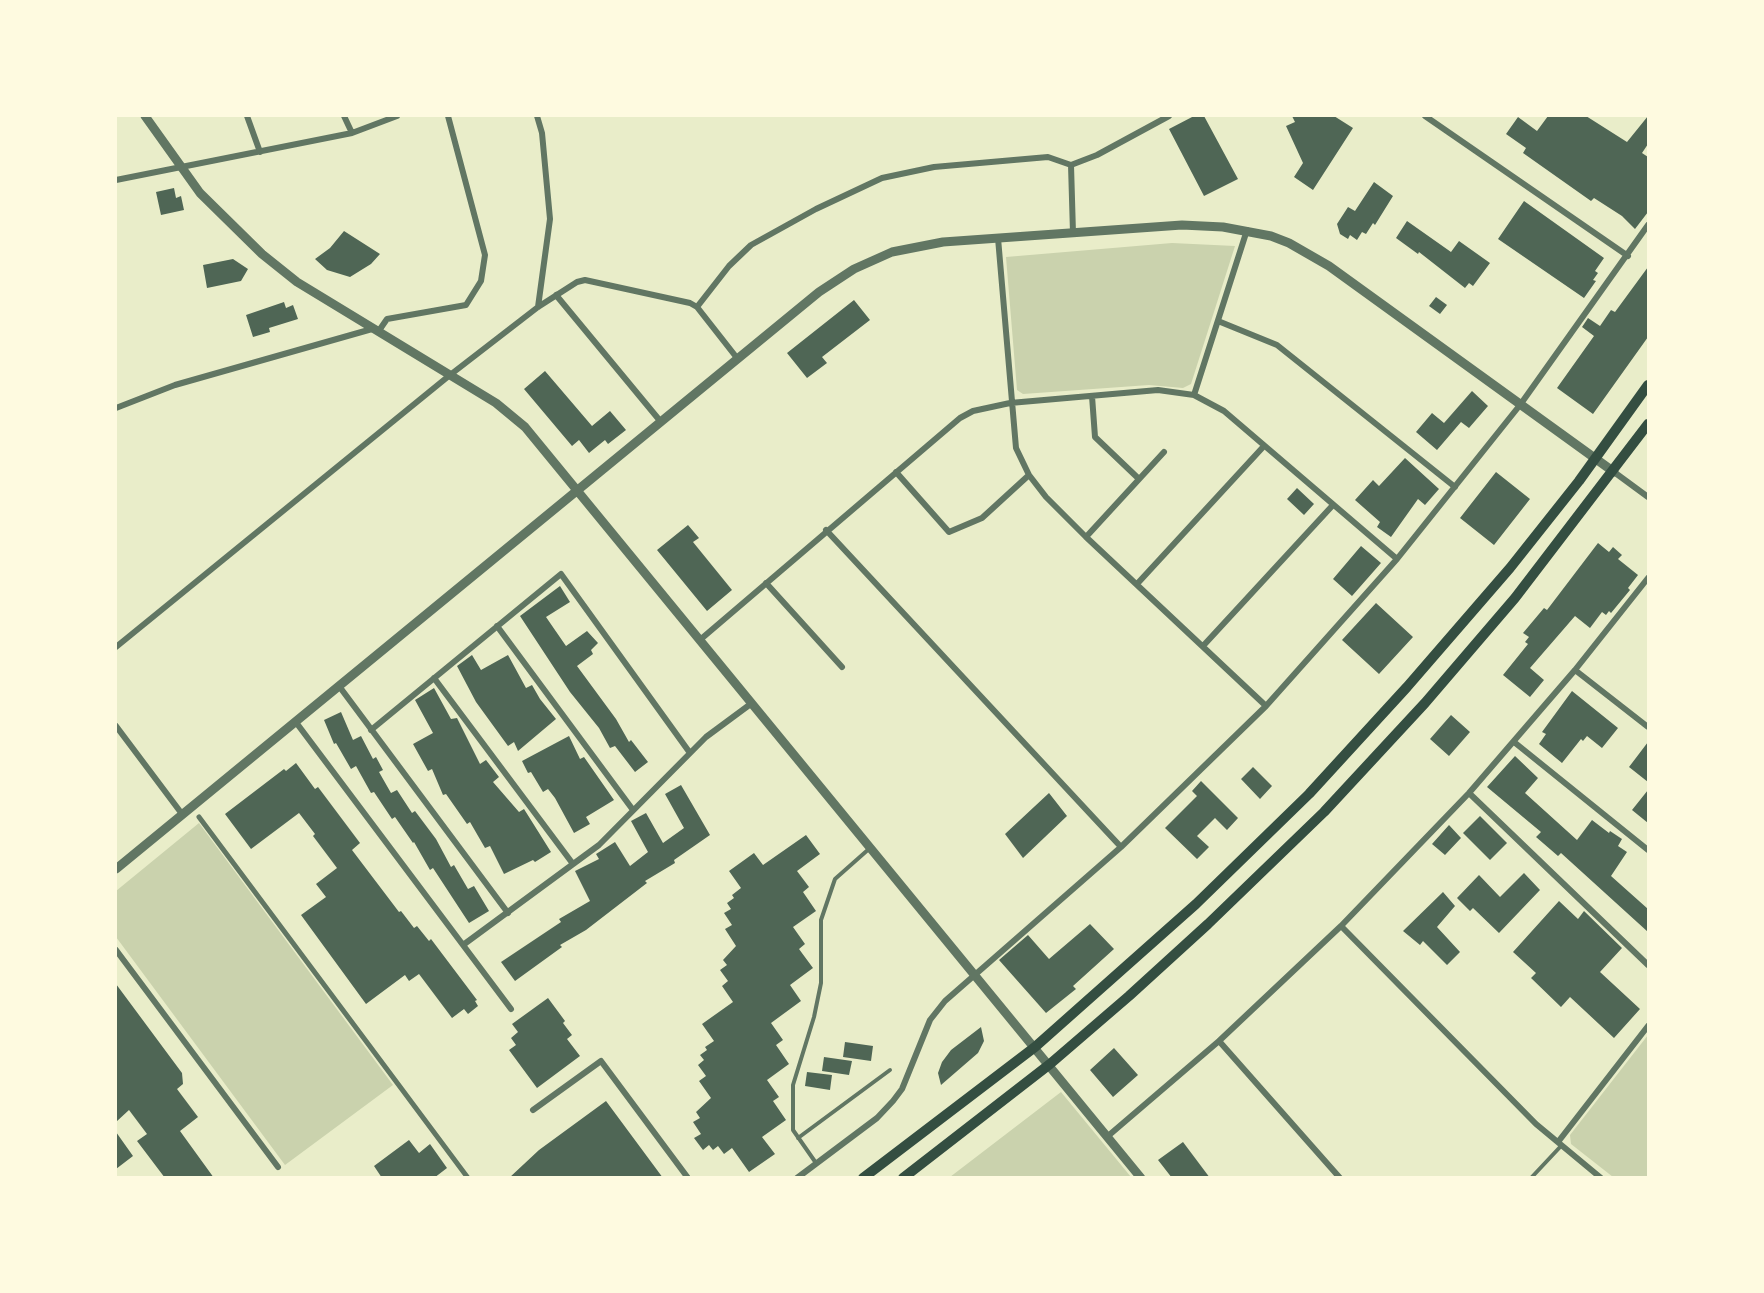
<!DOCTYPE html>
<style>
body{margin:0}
#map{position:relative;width:1764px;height:1293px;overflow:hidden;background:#e9edc9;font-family:"Exo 2",sans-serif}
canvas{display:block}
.frame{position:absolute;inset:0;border:117px solid #fefae0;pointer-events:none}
</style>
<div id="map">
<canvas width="1764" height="1293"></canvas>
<div class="frame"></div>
</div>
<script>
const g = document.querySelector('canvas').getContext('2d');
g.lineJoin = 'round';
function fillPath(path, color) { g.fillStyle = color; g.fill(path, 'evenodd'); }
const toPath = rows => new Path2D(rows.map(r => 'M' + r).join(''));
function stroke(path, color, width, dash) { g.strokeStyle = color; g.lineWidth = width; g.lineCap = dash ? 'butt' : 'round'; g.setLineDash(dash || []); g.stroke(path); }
fillPath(toPath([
 [1172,243,1235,246,1191,384,1183,388,1149,385,1023,394,1017,390,1006,257],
 [199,823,393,1085,285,1165,116,937,116,891],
 [1648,1035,1648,1177,1613,1177,1571,1144,1570,1135],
 [1061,1092,1131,1177,950,1177]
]), '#cad2ad');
fillPath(toPath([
 [1194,116,1204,116,1238,179,1204,196,1169,129],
 [1292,116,1334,116,1353,128,1313,190,1294,177,1303,163,1286,126,1295,122],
 [1548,116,1586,116,1627,142,1648,116,1648,144,1642,153,1648,157,1648,212,1635,229,1622,216,1594,198,1591,201,1523,153,1526,148,1506,134,1518,117,1537,131],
 [1374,182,1393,196,1375,225,1373,223,1366,234,1362,232,1357,240,1350,235,1348,239,1340,234,1337,224,1348,207,1355,211],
 [174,188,176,198,181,196,184,210,161,215,156,192],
 [1524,201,1604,258,1595,271,1598,273,1593,280,1596,281,1584,298,1498,239],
 [1407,221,1451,252,1459,241,1490,263,1473,286,1469,283,1465,288,1419,252,1418,254,1396,238],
 [344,231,380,254,371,264,350,277,327,270,315,259,330,248],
 [233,259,248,269,241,281,207,288,203,265],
 [1648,267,1648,337,1593,414,1557,388,1594,336,1582,327,1588,318,1600,326,1611,310,1615,312],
 [1436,297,1447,305,1440,314,1429,306],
 [854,300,870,320,822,357,827,363,807,378,787,353],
 [284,302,286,308,293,305,298,319,269,328,270,332,253,337,246,315],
 [545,371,592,426,610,411,626,430,608,444,605,440,589,453,579,440,572,446,524,389],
 [1472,391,1488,406,1469,428,1461,422,1437,450,1416,432,1432,413,1444,423],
 [1405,458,1439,489,1425,505,1418,499,1391,537,1377,527,1380,522,1355,500,1373,480,1379,486],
 [1496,472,1530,499,1494,545,1460,518],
 [1297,488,1314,504,1304,515,1287,499],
 [688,525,699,538,693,542,732,590,707,611,657,550],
 [1598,543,1609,552,1613,547,1622,555,1618,559,1638,575,1628,588,1630,590,1611,613,1609,611,1606,615,1602,612,1590,628,1575,616,1530,668,1544,680,1530,697,1503,675,1528,644,1525,642,1529,637,1523,633,1544,608,1547,610],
 [1361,546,1381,563,1352,596,1333,579],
 [560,586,570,602,546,617,566,646,587,631,598,643,591,650,593,654,577,666,616,719,629,742,631,740,648,762,635,772,615,746,610,748,599,728,570,692,520,616],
 [1376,603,1413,637,1379,674,1342,640],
 [472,655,481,670,508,655,526,688,532,685,540,699,556,719,518,751,514,742,508,746,476,702,457,666],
 [434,688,451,719,457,718,480,764,486,760,499,777,493,782,519,812,524,809,551,852,535,862,533,860,504,874,490,846,485,848,470,822,467,824,446,794,443,795,432,769,428,771,413,744,433,733,415,700],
 [1572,691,1618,728,1602,748,1587,736,1583,741,1581,739,1562,763,1539,744,1546,734,1542,732],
 [341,712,353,740,361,736,373,759,376,757,383,770,379,772,391,793,397,790,412,813,415,811,436,839,451,867,454,865,468,889,474,886,489,911,469,923,433,868,430,870,414,842,413,843,395,817,392,819,374,792,371,793,356,766,351,769,336,743,334,744,324,720],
 [1451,715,1470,732,1449,756,1430,739],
 [569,736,580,759,584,757,614,800,586,817,590,824,574,833,555,798,548,789,543,792,531,772,528,773,522,761],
 [1648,742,1648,782,1629,767],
 [1515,756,1538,778,1525,793,1577,840,1592,820,1609,833,1610,831,1622,839,1618,846,1627,852,1611,876,1648,909,1648,932,1561,853,1558,856,1536,837,1541,832,1487,787],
 [296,763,315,789,318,787,360,843,352,850,399,912,401,911,414,928,417,926,429,941,431,939,477,1000,475,1001,478,1006,468,1014,464,1009,452,1018,419,974,409,981,405,975,366,1004,301,915,326,897,316,884,337,868,313,836,315,834,299,813,251,849,225,814,284,769,286,771],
 [1253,767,1272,786,1260,799,1241,779],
 [1201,781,1238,818,1227,830,1215,818,1197,836,1209,847,1197,859,1165,828,1197,796,1192,791],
 [681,785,710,835,674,860,675,863,645,881,647,883,586,930,560,945,562,947,515,981,501,962,561,922,559,919,590,901,575,871,599,859,596,854,615,842,630,866,648,852,631,821,646,813,663,843,684,828,665,794],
 [1648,790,1648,823,1632,810],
 [1049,793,1067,816,1023,858,1005,834],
 [1480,816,1507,843,1490,860,1463,833],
 [1449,825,1461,838,1445,855,1432,844],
 [806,835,820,854,797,871,809,887,803,892,816,911,793,927,805,944,799,949,813,968,790,985,801,1001,771,1023,783,1040,776,1045,789,1064,767,1080,779,1097,773,1101,786,1120,762,1137,775,1154,749,1172,732,1148,724,1154,718,1146,713,1150,709,1145,703,1150,694,1138,701,1134,693,1122,700,1118,696,1112,711,1098,699,1081,706,1076,698,1065,704,1060,700,1055,707,1050,705,1047,714,1041,702,1024,733,1002,722,986,728,981,720,970,727,965,723,960,736,946,725,929,732,925,724,913,731,909,727,903,734,898,732,895,741,888,729,871,754,853,763,865],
 [1524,873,1540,890,1499,933,1473,908,1470,911,1457,898,1479,875,1500,897],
 [1443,892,1455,906,1437,927,1460,952,1447,965,1423,941,1420,945,1403,931],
 [1559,901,1578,919,1584,911,1622,948,1600,972,1640,1009,1614,1038,1570,997,1561,1007,1531,978,1536,973,1513,952],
 [1090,924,1114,949,1073,986,1076,989,1046,1013,999,960,1028,935,1049,959],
 [116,984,182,1073,183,1084,177,1089,198,1117,180,1131,214,1178,165,1178,137,1141,147,1134,129,1110,116,1122],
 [548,998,565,1021,563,1023,572,1035,567,1039,580,1056,537,1088,509,1050,516,1045,511,1038,518,1032,512,1024],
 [981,1027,984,1041,978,1053,941,1085,938,1073,942,1062,951,1050],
 [845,1042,873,1046,871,1061,843,1057],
 [1114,1048,1138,1075,1113,1097,1090,1070],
 [824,1057,852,1061,849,1075,822,1071],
 [807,1072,832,1075,830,1090,805,1086],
 [606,1101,663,1178,509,1178,539,1150],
 [116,1132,133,1156,116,1169],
 [409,1140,419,1153,430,1144,447,1168,434,1178,382,1178,374,1166],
 [1183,1142,1210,1178,1172,1178,1158,1160]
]), '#4f6655');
stroke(toPath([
 [798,1138,890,1070],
 [816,1163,793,1130,793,1085,814,1017,821,983,821,920,835,879,870,848],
 [1531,1178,1561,1146]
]), '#617663', 4);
stroke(toPath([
 [199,817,468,1178]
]), '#617663', 5);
stroke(toPath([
 [247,116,260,152],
 [344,116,352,133],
 [537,116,542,133,550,219,538,307],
 [1425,116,1628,256],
 [116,180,352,133,397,116],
 [1073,233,1071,165,1097,155,1169,116],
 [998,238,1016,448,1029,475,1046,497,1086,537,1266,706],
 [556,295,661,422],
 [697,307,729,266,751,245,816,209,882,178,934,167,1048,157,1071,165],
 [1218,321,1277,345,1455,487],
 [378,332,387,319,466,305,481,281,485,255,448,116],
 [1194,395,1247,230],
 [1092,396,1095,437,1139,479],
 [116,408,175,385,372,329],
 [896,472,949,532,982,518,1029,475],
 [1614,472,1648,497],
 [826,530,1121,847],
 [1086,537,1164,452],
 [766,583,842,667],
 [1137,584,1264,446],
 [497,626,633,810],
 [701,639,960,418,973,411,1010,403,1158,390,1194,395,1224,411,1397,559],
 [1203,646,1333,505],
 [116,647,450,375,538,307,577,282,585,280,690,303,697,307,737,358],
 [1575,670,1648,727],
 [434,678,573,864],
 [339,686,508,913],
 [295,721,511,1009],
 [116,726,182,814],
 [371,730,561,574,690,753],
 [1514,742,1648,850],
 [1469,793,1648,965],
 [1341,926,1536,1124,1601,1178],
 [463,945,599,845,706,737,752,703],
 [116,950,278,1167],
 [1219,1041,1340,1178],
 [533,1110,601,1061,688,1178],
 [1108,1136,1219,1041,1341,926,1469,793,1575,670,1648,578],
 [1558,1142,1648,1026],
 [797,1178,877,1118,893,1101,902,1089,930,1020,945,1001,1121,847,1266,706,1397,559,1520,405,1648,225]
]), '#617663', 6);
stroke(toPath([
 [145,116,200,193,262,254,297,282,496,403,525,427,1141,1178],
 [116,869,819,292,854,269,892,252,943,242,1182,225,1223,227,1271,236,1289,243,1329,266,1614,472]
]), '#617663', 9);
stroke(toPath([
 [863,1178,1035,1047,1196,904,1309,794,1407,687,1510,568,1579,481,1648,385],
 [903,1178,1050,1064,1129,996,1208,924,1324,812,1425,703,1515,598,1648,424]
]), '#344e41', 10);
</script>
